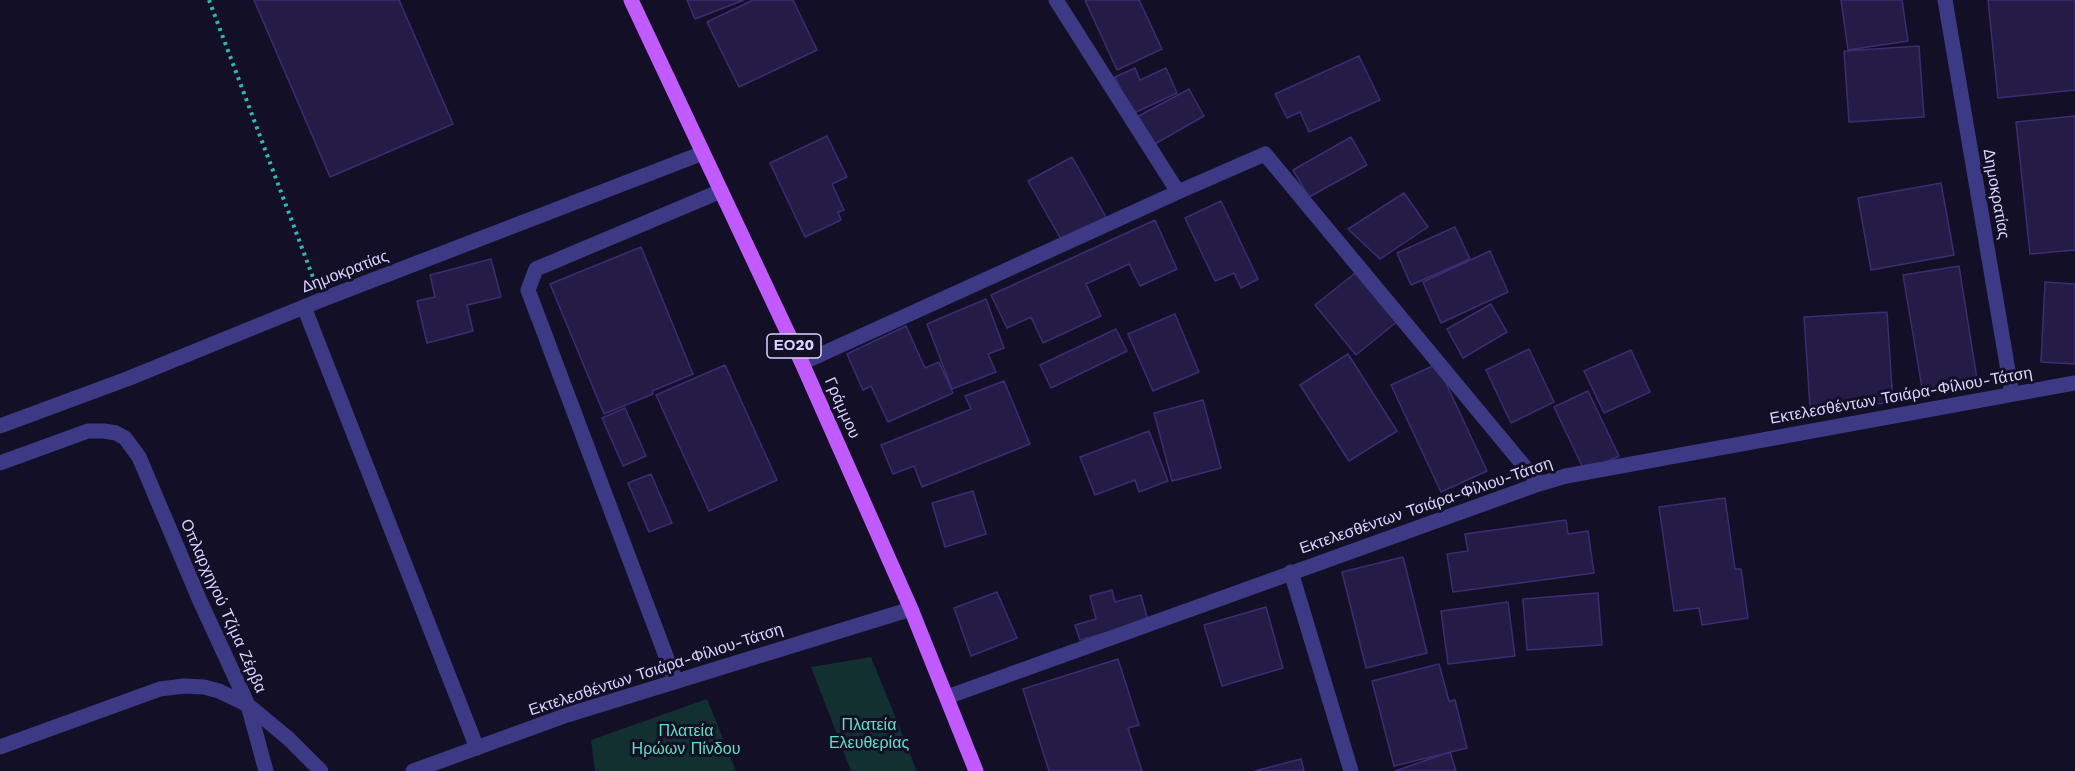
<!DOCTYPE html>
<meta charset="utf-8">
<style>
body{margin:0}
canvas{display:block;background:#130f26}
</style>
<canvas width="2075" height="771"></canvas>
<script>
const g = document.querySelector('canvas').getContext('2d');
g.lineJoin = 'round';
function fillPath(path, color) { g.fillStyle = color; g.fill(path, 'evenodd'); }
const toPath = rows => new Path2D(rows.map(r => 'M' + r).join(''));
function stroke(path, color, width, dash) { g.strokeStyle = color; g.lineWidth = width; g.lineCap = dash ? 'butt' : 'round'; g.setLineDash(dash || []); g.stroke(path); }
function label(font, color, halo, rows, align = 'center') {
  g.font = font + ' "Work Sans",sans-serif'; g.lineWidth = 6; g.setLineDash([]); g.textBaseline = 'middle'; g.strokeStyle = halo; g.fillStyle = color; for (const [text, x, y, turn = 0] of rows) {
    g.save(); g.translate(x, y); g.rotate((+turn || 0) * Math.PI / 180); g.textAlign = isNaN(turn) ? turn : align; if (halo) g.strokeText(text, 0, 0); g.fillText(text, 0, 0); g.restore();
  }
}
fillPath(toPath([
 [871,657,917,771,851,771,811,667],
 [707,699,736,771,595,771,591,740]
]), '#12302f');
const building = toPath([
 [254,0,399,0,453,124,330,177,254,0],
 [687,0,744,0,695,19,687,0],
 [753,0,793,0,817,50,739,87,707,22,753,0],
 [1085,0,1139,0,1162,49,1117,70,1085,0],
 [1841,0,1902,0,1908,41,1848,50,1841,0],
 [1988,0,2075,0,2075,90,1998,98,1988,0],
 [1919,46,1924,117,1849,122,1844,51,1919,46],
 [1359,56,1380,100,1309,132,1300,112,1287,118,1275,94,1359,56],
 [1135,68,1140,80,1166,68,1177,93,1132,114,1115,77,1135,68],
 [1189,89,1204,116,1153,145,1137,117,1189,89],
 [2075,116,2075,250,2030,254,2016,122,2075,116],
 [827,136,847,177,832,184,844,210,838,212,841,220,805,237,770,163,827,136],
 [1351,137,1367,165,1309,197,1293,170,1351,137],
 [1072,157,1106,217,1062,241,1028,181,1072,157],
 [1941,183,1954,255,1871,270,1858,198,1941,183],
 [1404,193,1428,227,1380,259,1348,229,1404,193],
 [1221,201,1258,279,1241,288,1234,273,1215,281,1185,218,1221,201],
 [1155,220,1177,269,1140,286,1129,264,1086,284,1101,316,1043,343,1031,317,1007,328,991,295,1155,220],
 [1455,227,1470,259,1411,285,1397,253,1455,227],
 [641,247,693,374,652,391,653,394,604,414,550,284,641,247],
 [1490,251,1508,292,1441,323,1423,282,1490,251],
 [491,259,501,297,467,305,473,331,427,343,417,301,435,297,430,275,491,259],
 [1959,266,1978,385,1923,394,1903,275,1959,266],
 [1359,270,1399,320,1356,355,1315,305,1359,270],
 [2045,282,2075,284,2075,364,2041,362,2045,282],
 [986,299,1004,348,988,354,996,372,952,389,927,324,986,299],
 [1491,304,1507,332,1463,358,1447,329,1491,304],
 [1887,312,1893,403,1810,407,1804,317,1887,312],
 [1175,314,1199,372,1153,391,1128,334,1175,314],
 [906,326,925,368,939,362,953,393,888,422,871,386,863,390,847,354,906,326],
 [1116,329,1127,351,1051,388,1040,365,1116,329],
 [1529,349,1554,402,1511,423,1486,370,1529,349],
 [1631,350,1650,392,1604,413,1584,371,1631,350],
 [1348,354,1397,431,1349,461,1300,385,1348,354],
 [1437,364,1487,471,1441,492,1391,385,1437,364],
 [725,365,777,480,709,511,656,395,725,365],
 [1004,381,1030,444,922,487,914,466,893,474,881,445,971,409,965,396,1004,381],
 [1588,391,1619,456,1585,472,1554,407,1588,391],
 [1203,400,1221,468,1172,481,1154,413,1203,400],
 [625,408,646,456,623,466,602,418,625,408],
 [1149,431,1168,481,1139,492,1135,480,1095,495,1080,457,1149,431],
 [651,474,672,523,649,532,628,483,651,474],
 [973,491,986,534,945,547,932,503,973,491],
 [1725,498,1735,569,1741,569,1748,618,1702,625,1699,608,1674,611,1659,507,1725,498],
 [1566,520,1568,534,1588,531,1594,573,1453,592,1447,554,1468,551,1465,534,1566,520],
 [1403,557,1427,653,1366,668,1342,572,1403,557],
 [1112,590,1115,602,1141,595,1148,621,1080,640,1075,625,1096,619,1090,596,1112,590],
 [997,592,1017,638,971,656,954,608,997,592],
 [1598,593,1602,645,1527,650,1523,599,1598,593],
 [1508,602,1515,656,1448,664,1441,611,1508,602],
 [1266,607,1283,668,1222,686,1204,625,1266,607],
 [1118,659,1139,725,1128,728,1142,771,1049,771,1023,689,1118,659],
 [1439,664,1449,701,1455,700,1467,748,1394,766,1372,681,1439,664],
 [1450,752,1456,771,1395,771,1450,752],
 [1301,759,1304,771,1255,771,1301,759]
]);
fillPath(building, '#241b47');
stroke(building, '#3b2d73', 1.5);
stroke(toPath([
 [209,0,314,280]
]), '#2fb8b0', 4, [3, 4.5]);
stroke(toPath([
 [1056,0,1178,192],
 [1945,0,2012,394],
 [304,307,477,748],
 [802,363,1178,192,1265,154,1539,484],
 [0,426,127,379,321,300,703,153],
 [0,463,88,431,104,431,116,433,125,438,139,457,200,601,248,705,266,771],
 [1291,572,1351,771],
 [675,680,528,290,536,269,721,191],
 [947,697,1539,484,1566,476,2075,383],
 [0,747,160,689,184,686,204,687,219,691,248,705,289,739,321,771],
 [413,771,567,715,911,609]
]), '#3d3a85', 15);
stroke(toPath([
 [631,0,802,363,911,609,976,771]
]), '#c25bff', 15);
for (const [x, y, w] of [
 [794,346,54]
]) { const box = new Path2D(); box.roundRect(x - w / 2, y - 12, w, 24, 4.5); g.fillStyle = '#130f26'; g.fill(box); stroke(box, '#d9d4ff', 1.5); }
label('bold 15px', '#d9d4ff', null, [
 ["ΕΟ20",794,346]
]);
label('16px', '#d9d4ff', '#130f26', [
 ["Δημοκρατίας",1996,194,80],
 ["Δημοκρατίας",345,272,-21],
 ["Εκτελεσθέντων Τσιάρα-Φίλιου-Τάτση",1901,396,-10],
 ["Γράμμου",842,408,66],
 ["Εκτελεσθέντων Τσιάρα-Φίλιου-Τάτση",1426,506,-19],
 ["Οπλαρχηγού Τζίμα Ζέρβα",223,606,66],
 ["Εκτελεσθέντων Τσιάρα-Φίλιου-Τάτση",656,670,-18]
]);
label('16px', '#5fe0c0', '#130f26', [
 ["Πλατεία",869,725],
 ["Ελευθερίας",869,743],
 ["Πλατεία",686,731],
 ["Ηρώων Πίνδου",686,749]
]);
</script>
